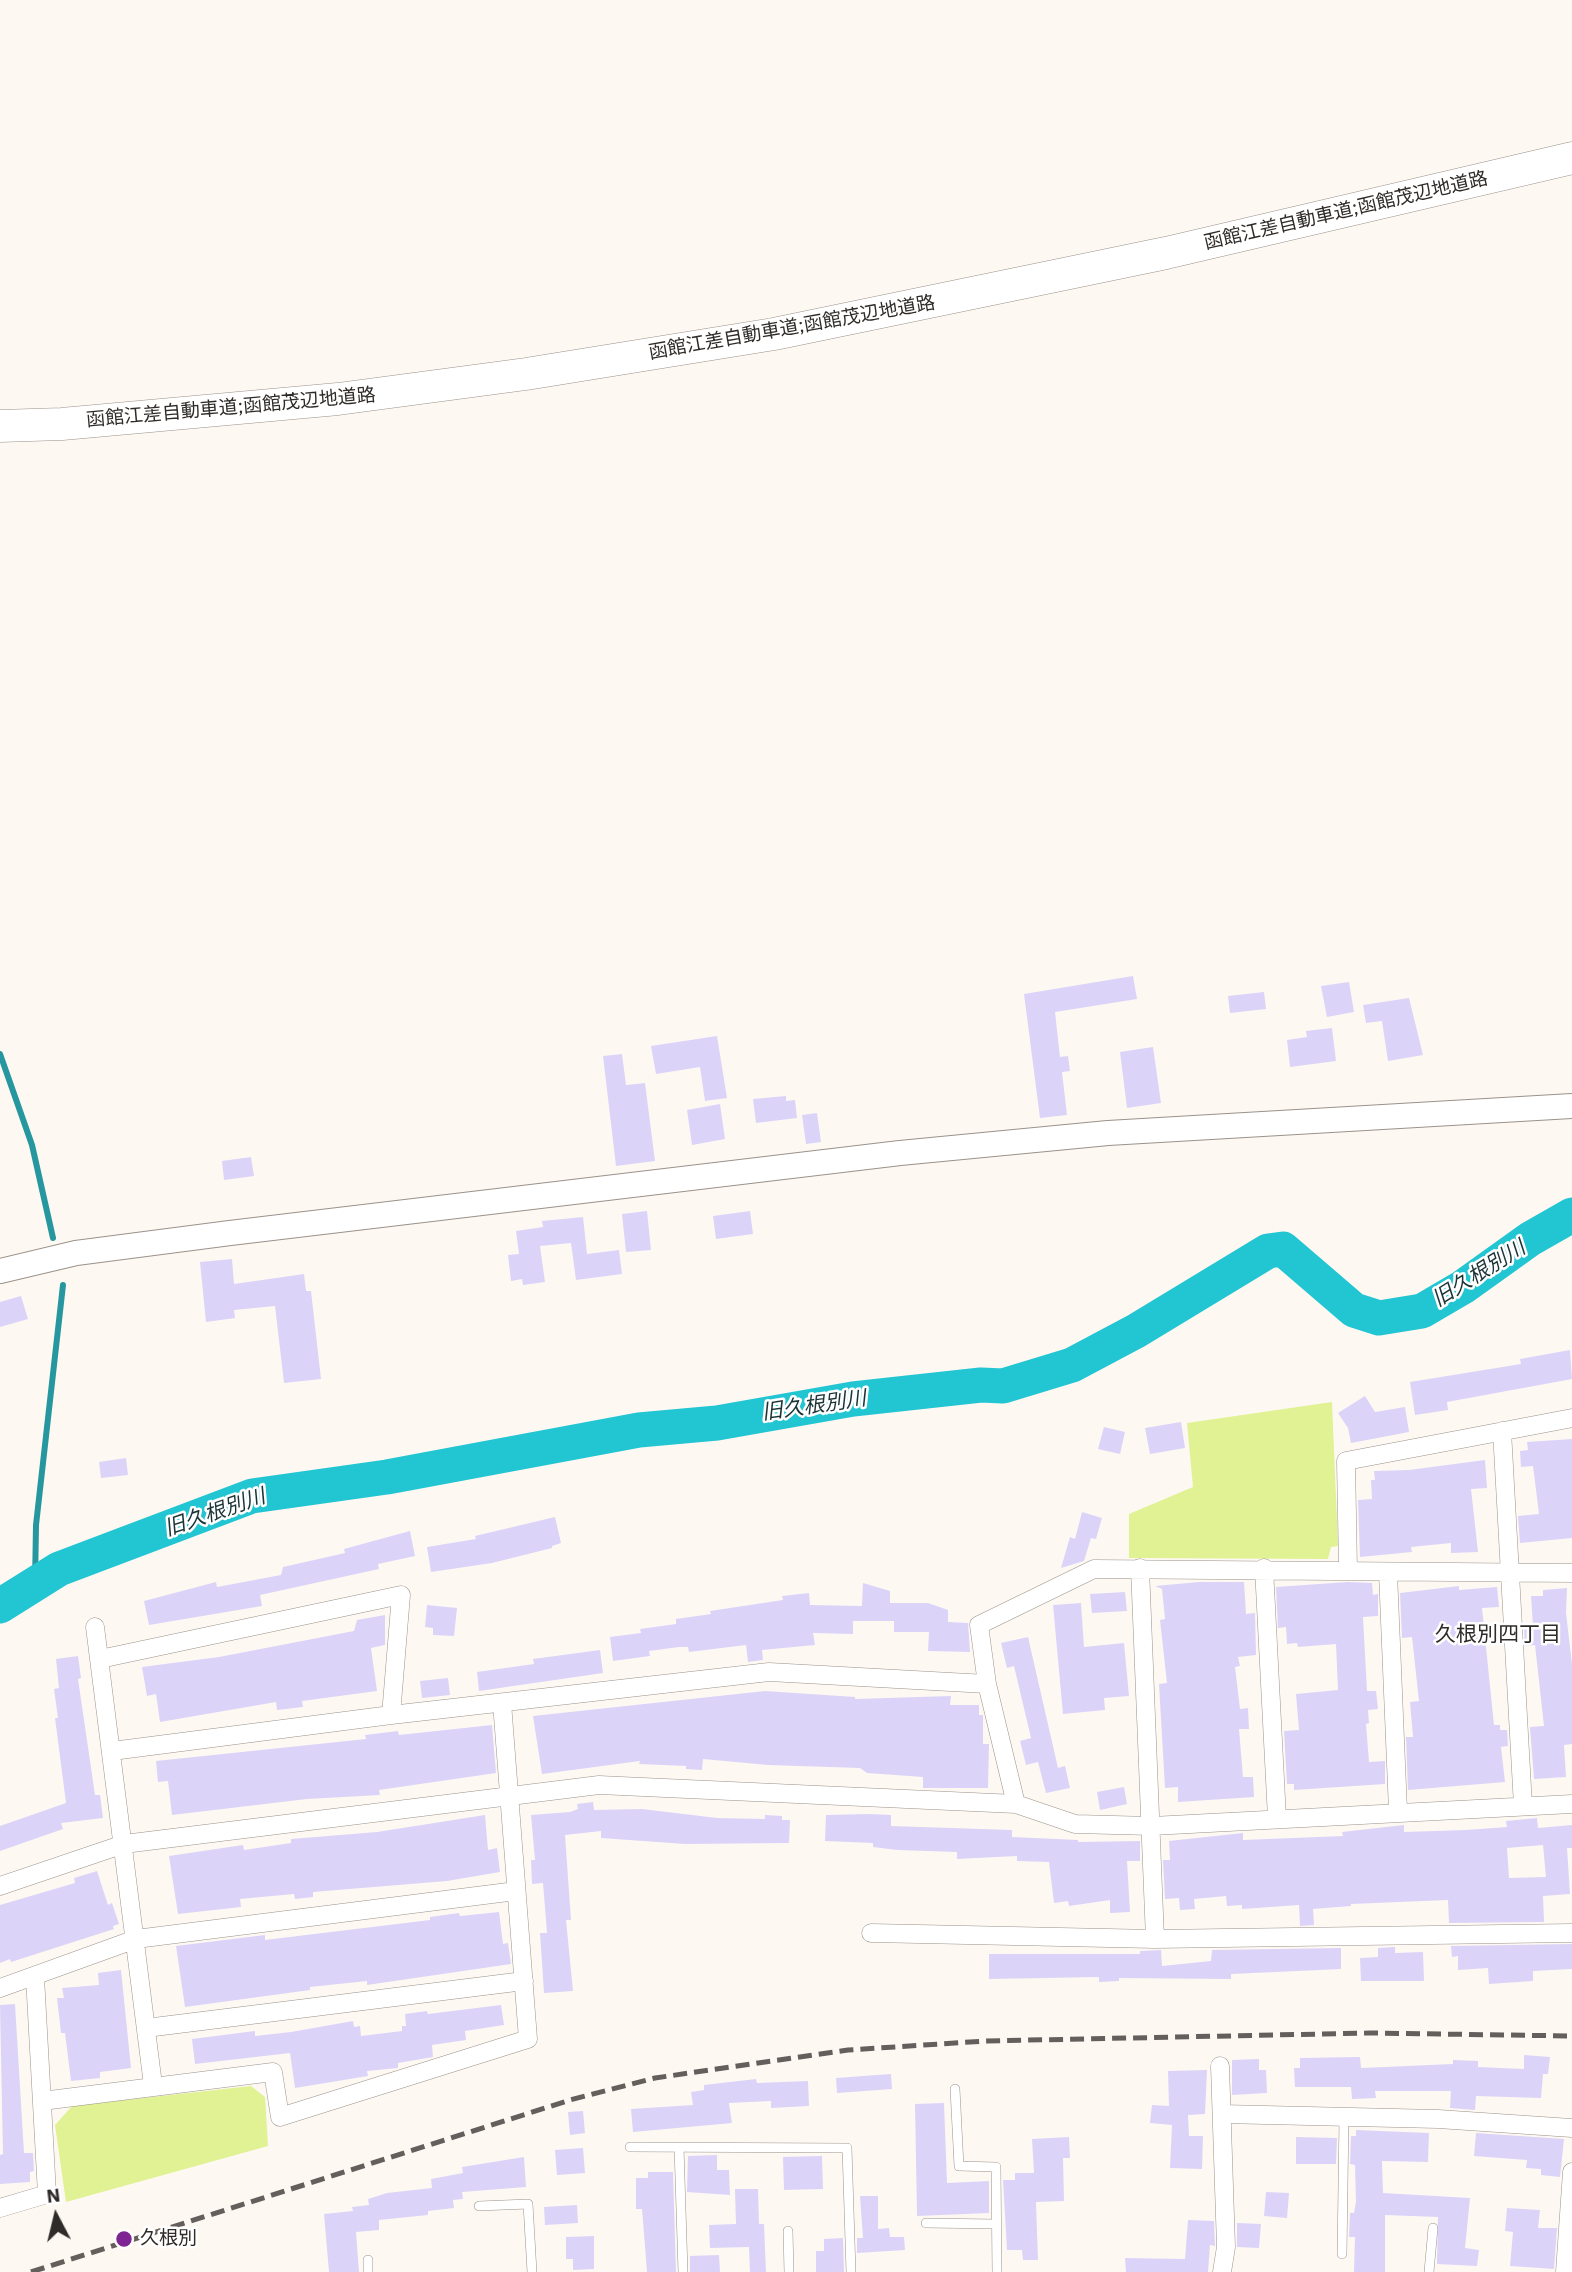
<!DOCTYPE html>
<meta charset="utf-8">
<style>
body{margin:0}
#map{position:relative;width:1572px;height:2272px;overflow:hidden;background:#fef8f3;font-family:"IBM Plex Sans",sans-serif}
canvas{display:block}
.north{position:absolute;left:21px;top:2181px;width:70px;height:70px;-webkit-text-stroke:5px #fff;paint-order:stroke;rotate:353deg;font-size:19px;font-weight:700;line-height:28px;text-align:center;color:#2f2b28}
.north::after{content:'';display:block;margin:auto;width:24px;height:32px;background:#2f2b28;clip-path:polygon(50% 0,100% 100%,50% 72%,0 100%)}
</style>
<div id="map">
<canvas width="1572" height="2272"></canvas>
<div class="north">N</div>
</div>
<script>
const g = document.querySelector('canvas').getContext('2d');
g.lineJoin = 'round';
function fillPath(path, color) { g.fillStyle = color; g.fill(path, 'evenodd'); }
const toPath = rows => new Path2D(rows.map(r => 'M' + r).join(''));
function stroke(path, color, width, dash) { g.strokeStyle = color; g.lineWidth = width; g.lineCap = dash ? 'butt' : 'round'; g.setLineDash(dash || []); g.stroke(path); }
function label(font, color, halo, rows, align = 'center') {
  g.font = font + ' "IBM Plex Sans","Noto Sans JP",sans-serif'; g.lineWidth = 5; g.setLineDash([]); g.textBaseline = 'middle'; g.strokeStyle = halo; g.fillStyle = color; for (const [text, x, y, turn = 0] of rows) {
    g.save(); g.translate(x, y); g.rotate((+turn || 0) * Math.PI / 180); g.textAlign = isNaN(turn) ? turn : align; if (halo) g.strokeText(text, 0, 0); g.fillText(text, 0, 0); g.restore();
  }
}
fillPath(toPath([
 [1332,1402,1338,1546,1331,1547,1328,1559,1129,1558,1129,1514,1193,1487,1187,1423],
 [251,2086,265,2097,268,2146,66,2202,55,2125,72,2106]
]), '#e0f294');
stroke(toPath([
 [0,1054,32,1145,53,1238],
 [35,1584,36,1525,63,1285]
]), '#26979f', 6);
stroke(toPath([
 [0,1606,59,1569,252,1496,387,1477,639,1430,717,1423,853,1399,981,1385,1003,1386,1072,1365,1136,1331,1268,1251,1283,1249,1354,1310,1379,1318,1422,1311,1463,1287,1530,1239,1572,1215]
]), '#22c5d2', 35);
fillPath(toPath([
 [1133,976,1137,999,1055,1012,1060,1057,1068,1056,1070,1071,1062,1072,1067,1115,1040,1118,1024,994],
 [1349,982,1354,1012,1327,1017,1321,986],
 [1264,992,1266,1009,1230,1013,1228,996],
 [1409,998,1423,1055,1388,1061,1382,1021,1366,1023,1363,1005],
 [1332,1028,1336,1061,1290,1067,1287,1040,1307,1037,1306,1031],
 [717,1036,727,1098,705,1101,700,1067,656,1074,651,1046],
 [1153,1047,1161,1103,1127,1108,1120,1052],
 [622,1054,626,1085,645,1083,655,1161,616,1166,603,1056],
 [786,1096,786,1101,795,1100,797,1118,756,1123,753,1099],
 [720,1104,725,1139,692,1145,687,1110],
 [817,1113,821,1142,806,1144,802,1115],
 [251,1157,254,1176,224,1180,222,1161],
 [647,1211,651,1250,626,1252,622,1214],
 [750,1211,753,1234,716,1239,713,1216],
 [583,1217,587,1254,619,1250,622,1274,576,1280,571,1243,540,1246,545,1282,523,1285,522,1279,511,1281,508,1255,519,1254,516,1231,543,1227,542,1221],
 [232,1259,234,1284,304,1274,306,1291,311,1291,321,1379,284,1383,275,1306,234,1310,235,1318,206,1322,200,1262],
 [21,1296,28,1319,0,1327,0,1302],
 [1570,1350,1572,1379,1447,1402,1448,1410,1415,1415,1410,1382,1521,1364,1520,1359],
 [1365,1396,1375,1412,1405,1407,1409,1432,1351,1443,1348,1428,1338,1413],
 [1181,1422,1185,1448,1150,1454,1145,1428],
 [1104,1427,1125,1432,1120,1454,1098,1449],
 [1572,1439,1572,1538,1520,1543,1518,1516,1539,1514,1533,1466,1521,1467,1520,1451,1528,1450,1527,1442],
 [126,1458,128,1475,101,1478,99,1462],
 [1485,1460,1487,1488,1471,1489,1478,1552,1451,1553,1451,1543,1411,1547,1412,1552,1360,1557,1358,1500,1372,1499,1371,1480,1375,1480,1374,1471,1409,1470],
 [1082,1512,1102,1518,1096,1539,1091,1538,1084,1561,1061,1568,1070,1537,1075,1539],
 [555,1517,561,1543,552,1546,552,1548,492,1563,431,1572,427,1547,476,1539,475,1536],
 [410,1531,415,1556,378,1564,379,1569,260,1595,262,1606,149,1625,144,1601,216,1582,217,1587,281,1575,283,1567,345,1553,344,1549],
 [1199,1582,1244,1582,1246,1614,1255,1613,1256,1655,1238,1657,1240,1666,1235,1667,1240,1709,1248,1708,1249,1729,1239,1729,1243,1777,1253,1777,1254,1797,1178,1802,1178,1787,1165,1788,1159,1684,1167,1683,1160,1620,1165,1619,1162,1589,1155,1586],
 [1348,1582,1372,1583,1373,1595,1378,1594,1378,1616,1363,1617,1367,1691,1376,1691,1378,1709,1368,1710,1369,1723,1366,1724,1369,1762,1385,1761,1385,1784,1294,1790,1294,1784,1287,1784,1284,1731,1299,1730,1296,1694,1338,1690,1336,1644,1298,1647,1297,1643,1287,1644,1286,1627,1278,1628,1276,1587],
 [863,1583,890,1591,890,1603,928,1603,948,1610,948,1622,968,1623,970,1652,928,1651,929,1632,894,1632,894,1621,853,1621,853,1634,813,1633,815,1645,762,1650,763,1660,748,1662,746,1645,689,1652,688,1647,679,1647,649,1651,650,1656,613,1661,610,1637,641,1633,640,1629,676,1624,676,1619,711,1614,710,1611,783,1600,782,1596,809,1593,810,1605,862,1606],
 [1459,1586,1459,1590,1497,1587,1499,1607,1482,1608,1494,1725,1500,1725,1500,1730,1507,1730,1508,1746,1501,1747,1505,1782,1408,1790,1406,1737,1413,1737,1410,1702,1419,1701,1412,1637,1402,1638,1400,1593],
 [1567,1588,1566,1613,1572,1664,1572,1744,1564,1745,1566,1777,1534,1779,1530,1727,1544,1726,1535,1645,1525,1646,1524,1627,1533,1626,1531,1596,1543,1596,1543,1590],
 [1125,1592,1127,1611,1092,1613,1090,1594],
 [1081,1603,1084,1647,1124,1643,1129,1696,1104,1698,1105,1710,1063,1714,1053,1605],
 [427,1605,457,1608,454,1636,433,1635,433,1628,425,1627],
 [385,1615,385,1645,371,1648,377,1691,302,1701,303,1707,277,1710,276,1702,160,1722,156,1694,147,1696,142,1667,219,1657,354,1631,357,1620],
 [1028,1637,1058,1768,1065,1766,1070,1788,1046,1793,1038,1762,1026,1765,1020,1741,1031,1738,1014,1666,1007,1668,1001,1643],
 [600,1650,603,1673,479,1691,477,1672,534,1664,533,1659],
 [78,1656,81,1678,78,1679,95,1795,100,1795,103,1818,61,1823,63,1829,0,1851,0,1826,66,1803,55,1718,58,1718,54,1689,59,1688,56,1659],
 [448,1678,450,1695,422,1698,420,1681],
 [765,1691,855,1697,855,1699,951,1696,950,1705,979,1705,979,1715,983,1715,983,1744,989,1744,988,1788,923,1788,923,1777,867,1773,860,1768,768,1765,703,1759,702,1770,686,1769,686,1766,639,1764,640,1761,542,1774,533,1716],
 [492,1725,496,1773,379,1790,380,1795,307,1799,172,1815,168,1781,158,1782,156,1761,366,1739,365,1735,398,1731,399,1735],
 [1124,1787,1127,1804,1100,1810,1097,1792],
 [593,1802,594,1810,642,1809,717,1818,765,1819,765,1815,782,1816,782,1820,790,1820,789,1843,685,1844,601,1838,601,1831,565,1835,571,1920,566,1920,573,1991,544,1993,540,1933,547,1933,543,1883,532,1884,531,1860,535,1860,531,1815,570,1812,578,1809,577,1804],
 [869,1814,891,1815,891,1826,1012,1830,1012,1837,1078,1840,1078,1842,1140,1841,1140,1861,1127,1861,1130,1912,1110,1913,1110,1900,1069,1906,1068,1901,1054,1903,1049,1862,1017,1861,1017,1856,957,1859,957,1852,897,1850,873,1847,873,1843,825,1841,826,1815],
 [485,1815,488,1850,497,1848,500,1872,447,1881,313,1892,313,1897,295,1899,294,1894,240,1899,241,1907,178,1914,169,1856,243,1845,244,1850,291,1843,291,1839,377,1832],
 [1537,1818,1538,1828,1572,1825,1572,1848,1567,1848,1570,1894,1543,1896,1544,1922,1449,1923,1448,1900,1351,1904,1351,1906,1313,1909,1314,1925,1300,1926,1299,1905,1242,1909,1242,1905,1227,1906,1226,1896,1194,1899,1195,1909,1180,1910,1179,1898,1165,1899,1163,1860,1170,1860,1169,1841,1243,1833,1243,1840,1343,1836,1342,1832,1404,1825,1404,1832,1466,1830,1507,1827,1506,1821],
 [1543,1845,1546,1877,1509,1878,1507,1848],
 [97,1871,108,1905,112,1903,119,1924,113,1926,114,1929,11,1962,10,1959,0,1963,0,1905,75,1883,74,1878],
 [499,1912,503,1944,508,1943,511,1964,367,1985,367,1981,310,1987,310,1990,185,2007,176,1946,265,1935,265,1940,430,1920,430,1917,459,1913,460,1916],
 [1572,1944,1572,1969,1533,1971,1533,1981,1489,1984,1488,1968,1458,1970,1458,1956,1452,1957,1451,1946],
 [1395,1947,1395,1953,1423,1952,1424,1981,1361,1981,1360,1958,1378,1957,1378,1948],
 [1341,1948,1341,1969,1231,1974,1231,1979,1119,1978,1119,1981,1099,1982,1099,1977,989,1979,989,1954,1140,1954,1140,1951,1161,1950,1162,1966,1211,1961,1212,1950],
 [121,1970,131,2068,100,2072,100,2078,71,2081,65,2033,61,2033,57,1998,64,1998,62,1988,99,1985,98,1973],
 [15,2004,24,2153,33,2153,34,2171,30,2172,30,2182,0,2184,0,2155,3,2154,0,2005],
 [501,2005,504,2025,465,2031,466,2040,432,2045,433,2057,398,2063,398,2068,367,2071,368,2076,295,2088,290,2053,195,2064,192,2039,255,2031,255,2036,291,2032,353,2021,354,2027,360,2026,361,2036,402,2031,402,2026,406,2026,405,2014,427,2011,428,2014],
 [1524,2055,1550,2057,1548,2074,1543,2074,1541,2098,1476,2096,1475,2110,1450,2108,1451,2091,1375,2091,1376,2098,1352,2099,1351,2087,1295,2087,1294,2068,1300,2068,1300,2058,1360,2057,1361,2068,1453,2064,1453,2060,1478,2061,1478,2067,1524,2069],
 [1259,2059,1259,2070,1266,2070,1267,2093,1232,2095,1232,2060],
 [1207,2070,1205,2114,1188,2115,1189,2136,1203,2136,1202,2169,1170,2168,1172,2125,1150,2123,1152,2105,1169,2106,1168,2071],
 [891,2074,892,2089,837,2093,836,2078],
 [756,2079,757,2083,808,2081,809,2106,771,2108,771,2101,729,2103,732,2123,633,2132,631,2109,693,2105,691,2092,704,2090,704,2085],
 [944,2103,947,2183,989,2181,989,2213,917,2216,915,2104],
 [583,2111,585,2133,570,2135,568,2112],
 [1356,2130,1429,2133,1428,2162,1382,2161,1383,2193,1470,2198,1465,2248,1479,2250,1477,2266,1437,2264,1438,2217,1385,2215,1385,2272,1354,2272,1355,2237,1349,2237,1350,2213,1354,2213,1356,2202,1355,2165,1350,2164,1351,2136,1356,2136],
 [1476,2133,1564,2139,1560,2177,1541,2175,1541,2169,1526,2168,1527,2160,1474,2156],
 [1069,2137,1070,2158,1063,2158,1064,2201,1036,2202,1038,2260,1023,2260,1022,2250,1007,2250,1003,2180,1015,2180,1015,2173,1034,2173,1032,2139],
 [1296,2137,1337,2138,1336,2164,1296,2164],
 [583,2148,585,2173,557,2175,555,2150],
 [717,2155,717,2170,729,2170,730,2195,687,2192,688,2156],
 [822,2156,823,2189,784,2190,783,2157],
 [524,2157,526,2187,462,2192,463,2199,453,2200,454,2208,428,2211,428,2215,379,2220,379,2230,356,2232,359,2272,329,2272,324,2214,353,2211,352,2207,369,2205,368,2199,387,2193,432,2188,431,2179,463,2173,462,2167],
 [648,2172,673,2172,676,2272,647,2272,642,2209,636,2209,636,2178,648,2178],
 [735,2189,758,2189,759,2224,764,2224,766,2272,750,2272,749,2247,710,2248,709,2225,736,2224],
 [1266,2192,1289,2193,1287,2218,1264,2216],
 [860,2196,878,2196,878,2229,889,2228,890,2237,904,2237,905,2250,857,2253,857,2238,863,2238],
 [577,2205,578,2223,545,2225,544,2207],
 [1507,2208,1540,2210,1538,2228,1557,2228,1554,2269,1510,2266,1513,2232,1505,2231],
 [1188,2220,1214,2221,1215,2246,1210,2245,1208,2272,1126,2272,1125,2258,1185,2259],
 [1237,2223,1261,2224,1259,2248,1237,2247],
 [594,2236,594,2269,573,2270,573,2259,566,2259,566,2237],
 [843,2238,844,2272,816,2272,816,2251,824,2251,824,2239],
 [719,2255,720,2272,690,2272,690,2256]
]), '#dbd4f8');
const lane = toPath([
 [955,2089,959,2166,996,2167,997,2272],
 [630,2147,847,2148,851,2272],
 [679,2147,683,2272],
 [479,2206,528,2204,532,2272],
 [926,2223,996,2224],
 [788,2231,789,2272],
 [1342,2254,1344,2118],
 [368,2260,368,2272],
 [1429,2272,1433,2228]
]);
const street = toPath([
 [1502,1431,1523,1806],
 [1140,1568,1155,1939],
 [1264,1568,1277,1818],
 [1348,1571,1346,1461,1572,1418],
 [1388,1573,1398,1811],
 [95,1627,153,2085],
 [100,1659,401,1595,391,1715],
 [112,1751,391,1715,769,1672,987,1684],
 [1016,1804,987,1684,979,1625,1094,1569,1572,1573],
 [0,1886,124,1844,599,1785,1016,1804,1075,1824,1152,1826,1572,1804],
 [871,1933,1155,1939,1572,1933],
 [0,1988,136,1939,516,1891],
 [146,2028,524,1981],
 [1220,2066,1226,2247,1222,2272],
 [42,2101,273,2072,280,2117,528,2039,502,1703],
 [1222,2114,1438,2119,1572,2128],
 [0,2208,47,2194,35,1977],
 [1565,2272,1572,2172]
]);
const secondary = toPath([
 [0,1271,76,1253,230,1233,900,1153,1108,1133,1572,1106]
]);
const highway = toPath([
 [0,426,62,424,338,399,526,374,774,334,1166,253,1572,158]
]);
stroke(lane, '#9b928a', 10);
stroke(street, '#9b928a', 19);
stroke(secondary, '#9b928a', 26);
stroke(highway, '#9b928a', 33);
stroke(lane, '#fff', 9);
stroke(street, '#fff', 18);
stroke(secondary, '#fff', 24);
stroke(highway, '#fff', 32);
stroke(toPath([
 [31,2272,570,2100,655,2078,848,2050,986,2041,1370,2033,1572,2036]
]), '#645f5c', 5, [14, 7]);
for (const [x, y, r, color] of [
 [124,2239,9,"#7e2593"]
]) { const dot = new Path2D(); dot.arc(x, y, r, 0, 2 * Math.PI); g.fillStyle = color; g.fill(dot); stroke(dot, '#fff', 2.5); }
label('19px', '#2f2b28', '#fff', [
 ["函館江差自動車道;函館茂辺地道路",1346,211,-13],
 ["函館江差自動車道;函館茂辺地道路",792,328,-10],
 ["函館江差自動車道;函館茂辺地道路",231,408,-5]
]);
label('19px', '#2f2b28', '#fff', [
 ["久根別",140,2239]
], 'left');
label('italic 21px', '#1b3336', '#fff', [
 ["旧久根別川",1479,1274,-32],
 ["旧久根別川",814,1406,-8],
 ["旧久根別川",215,1513,-19]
]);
label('21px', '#2f2b28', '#fff', [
 ["久根別四丁目",1498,1635]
]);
</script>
